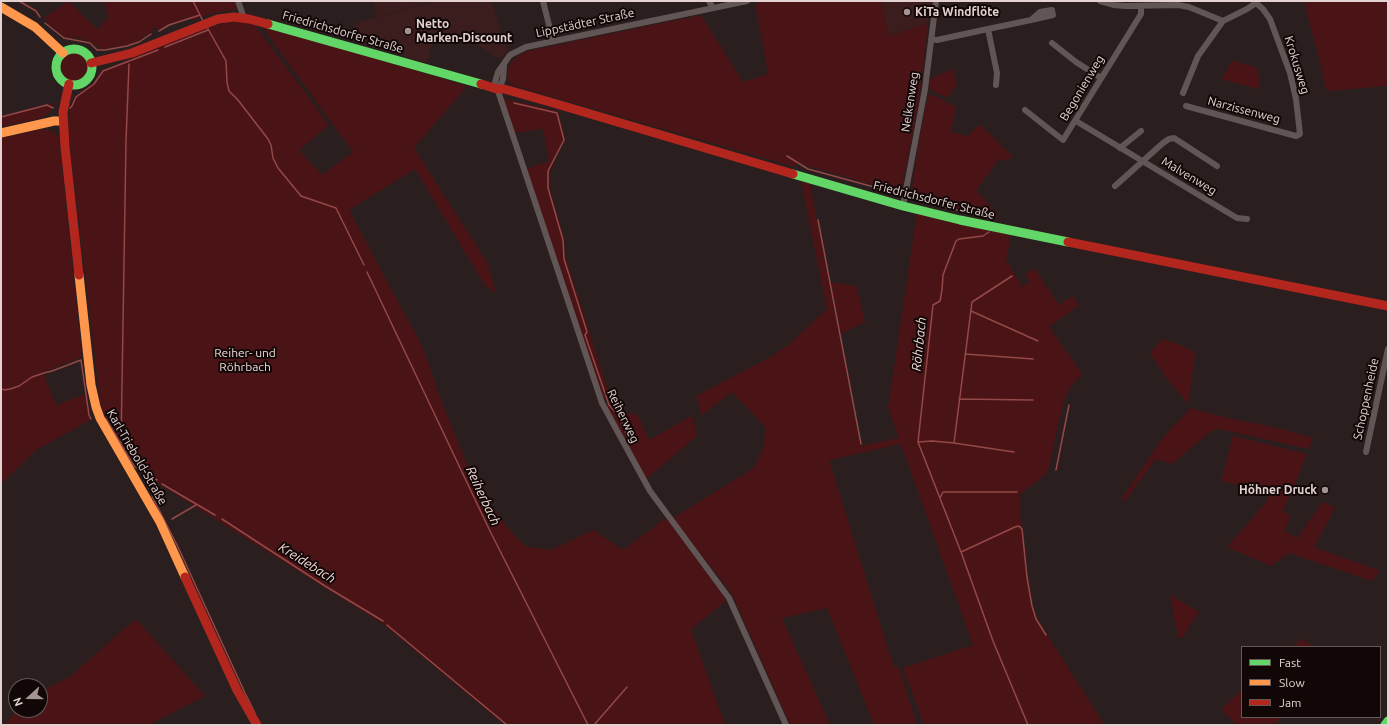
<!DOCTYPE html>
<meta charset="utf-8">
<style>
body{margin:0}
#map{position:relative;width:1389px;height:726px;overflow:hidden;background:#2b1e1e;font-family:Ubuntu,sans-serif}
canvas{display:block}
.frame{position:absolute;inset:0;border:2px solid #e3d2d1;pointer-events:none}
.legend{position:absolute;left:1241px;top:646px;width:140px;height:72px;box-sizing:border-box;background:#110707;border:1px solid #655858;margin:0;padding:5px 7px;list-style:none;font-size:12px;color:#e3d2d1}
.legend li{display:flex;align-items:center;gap:8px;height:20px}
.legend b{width:20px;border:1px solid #655858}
.north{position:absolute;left:8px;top:678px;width:40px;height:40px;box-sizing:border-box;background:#110707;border:1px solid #655858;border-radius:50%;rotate:249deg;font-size:11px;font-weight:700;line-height:16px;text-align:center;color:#e3d2d1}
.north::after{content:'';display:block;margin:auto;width:14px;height:18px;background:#a39392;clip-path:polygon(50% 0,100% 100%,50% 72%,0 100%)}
</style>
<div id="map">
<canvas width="1389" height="726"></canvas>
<div class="frame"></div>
<ul class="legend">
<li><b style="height:5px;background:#63d668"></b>Fast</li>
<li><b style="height:5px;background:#ff974d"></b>Slow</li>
<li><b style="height:5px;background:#b3261e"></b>Jam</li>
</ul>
<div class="north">N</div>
</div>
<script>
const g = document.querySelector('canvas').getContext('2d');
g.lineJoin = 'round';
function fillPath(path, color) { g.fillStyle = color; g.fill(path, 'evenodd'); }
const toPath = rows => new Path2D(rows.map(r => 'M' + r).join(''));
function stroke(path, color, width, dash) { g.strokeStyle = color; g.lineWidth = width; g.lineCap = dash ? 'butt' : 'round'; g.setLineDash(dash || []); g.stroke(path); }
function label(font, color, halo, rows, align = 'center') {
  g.font = font + ' Ubuntu,sans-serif'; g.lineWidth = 4; g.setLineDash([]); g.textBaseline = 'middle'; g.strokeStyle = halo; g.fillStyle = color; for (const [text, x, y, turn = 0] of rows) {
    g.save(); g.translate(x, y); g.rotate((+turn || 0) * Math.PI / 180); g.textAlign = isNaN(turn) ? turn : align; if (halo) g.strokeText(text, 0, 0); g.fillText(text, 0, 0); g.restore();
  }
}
fillPath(toPath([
 [374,1,433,1,376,17],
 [437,1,491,1,508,50,500,59,477,45,459,41,439,41,432,43,427,63,357,42,355,23],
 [881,1,932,1,928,23,888,36]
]), '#3a1d1c');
fillPath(toPath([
 [68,1,97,29,108,18,104,1,235,1,237,6,236,9,214,13,192,20,190,17,169,24,158,30,156,27,152,29,153,32,146,35,138,41,127,45,101,49,89,41,77,38,65,37,53,28,44,19,47,16],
 [767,1,881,1,889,36,928,23,919,100,901,191,899,192,804,165,798,161,795,167,511,85,508,80,507,75,509,66,517,56,528,51,701,15,743,82,768,74,755,3],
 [1304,1,1388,1,1388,86,1327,91],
 [238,21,254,24,329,125,299,150,322,175,353,152,260,24,467,86,414,148,488,264,496,294,484,284,415,169,349,210,423,348,440,398,474,481,510,531,526,547,551,550,593,530,623,550,666,518,727,600,691,629,725,725,505,725,383,624,159,484,136,466,101,408,70,147,68,121,71,105,75,97,93,84,103,70,198,32,227,22],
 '59 67a15 15 0 1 1 30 0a15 15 0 1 1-30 0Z',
 [1232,61,1256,67,1260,81,1258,89,1222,79],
 [953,69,957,85,947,98,931,90,929,87,930,79],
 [931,94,956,107,951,132,968,136,980,124,1014,158,997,161,976,191,984,198,997,215,996,218,912,197,911,195,920,136,928,96],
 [502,98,558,111,565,141,562,143,550,171,549,187,564,239,565,255,610,398,603,399,526,169,549,161,543,129,514,133],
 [54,103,50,112,42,118,1,127,1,117],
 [43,129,51,130,59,138,82,357,43,372,56,405,86,394,89,414,92,419,36,450,1,484,1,138],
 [801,181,810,184,860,446,899,438,888,408,917,212,958,224,1011,235,1006,260,1022,287,1030,282,1025,274,1034,268,1059,305,1072,296,1079,305,1049,327,1082,374,1069,389,1063,403,1049,467,1045,475,1019,495,1019,513,1022,526,1027,579,1032,606,1037,619,1104,724,1108,725,924,725,903,668,973,645,901,444,829,460,894,668,899,667,917,725,874,725,827,608,782,618,830,725,790,725,732,594,673,518,754,468,763,448,766,428,732,392,702,415,696,396,772,356,788,345,827,309],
 [831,282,856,286,865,322,841,334],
 [1162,339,1178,344,1194,352,1195,355,1188,404,1165,376,1150,353],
 [612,402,618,410,625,413,637,414,649,440,692,416,697,436,646,479,606,404],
 [1191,408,1223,417,1278,428,1313,438,1309,449,1218,429,1211,431,1172,464,1156,459,1125,501,1121,499,1165,435],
 [1233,436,1307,454,1283,512,1291,515,1284,531,1297,538,1323,502,1335,508,1314,547,1380,571,1372,581,1289,553,1271,566,1227,547,1268,500,1265,492,1221,481],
 [1170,595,1199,612,1181,639,1178,637],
 [137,620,205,696,149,725,3,725,18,710,40,710,40,693,49,687,68,678,131,623],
 [1301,639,1315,647,1292,647],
 [1242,690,1242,717,1282,717,1274,725,1270,725,1267,723,1265,725,1237,725,1221,709]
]), '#4a1417');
stroke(toPath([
 [19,1,36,11,40,17],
 [193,1,203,21],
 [45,23,64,38,90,43,97,50,105,50,127,46,139,42,151,34],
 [207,27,226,61,227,82,229,91,238,100,268,139,271,145,273,158,278,168,301,196,336,208,364,265],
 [159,31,169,25,200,15],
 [165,47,208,30],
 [514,103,557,113,564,140,548,171,548,188,563,240,564,259,587,332,585,335,609,405,620,417,629,442],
 [70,108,72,106,76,97,94,84,103,71,158,50],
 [1,117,47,105,53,108],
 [787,156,808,169,896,193],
 [913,199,992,219],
 [818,220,861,444],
 [989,232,983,236,959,239,956,241,943,275,942,290,940,301,933,305,918,442,961,552,993,641,1028,725],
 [367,272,490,531,588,725],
 [971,311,1038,341],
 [965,354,1033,359],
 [1,388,4,390,10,389,19,386,32,377,44,373,52,371,81,360,89,415,91,419],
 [959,399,1033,400],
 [106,419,134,466,157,480],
 [918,442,932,441,954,443,1014,452],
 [954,443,972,302,1012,276],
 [121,445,126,141,129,64],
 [1056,470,1069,405],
 [162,484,215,515],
 [152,496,178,547,245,693,255,713],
 [940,498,943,492,1017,492],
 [172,519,196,505],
 [222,519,325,586,383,621],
 [961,552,1015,527,1019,526,1022,529,1027,577,1032,606,1036,619,1046,635],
 [387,625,507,725],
 [594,725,627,687]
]), '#944847', 1.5);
stroke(toPath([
 [238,1,244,18],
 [543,1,553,41],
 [709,1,713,8],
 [747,1,526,47,510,55,498,72,495,82,602,403,650,491,729,598,786,725],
 [1100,1,1114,5,1125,6,1178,5,1189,7,1223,21],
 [988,29,997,73,996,85],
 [931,39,937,40,988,29,1031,20,1053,15,1052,10,1040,12,1031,20],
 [1052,43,1076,62,1101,78],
 [497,89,501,84,503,79,504,66],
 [1183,93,1198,56,1223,21,1247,9,1256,3,1257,1],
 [1186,106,1296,136,1300,134,1296,99,1290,73,1270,19,1263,9,1256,3],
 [1025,110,1063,140,1141,14,1141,6],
 [1076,121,1237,218,1247,219],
 [1120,148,1141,131],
 [1115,186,1163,143,1169,139,1174,138,1217,166],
 [903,206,925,89,936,1],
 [1366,452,1388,349]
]), '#625555', 6);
stroke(toPath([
 [268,24,481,84],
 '56 67a18 18 0 1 1 36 0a18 18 0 1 1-36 0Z',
 [793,174,903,206,960,220,1068,242],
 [1385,725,1388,721]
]), '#63d668', 9);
stroke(toPath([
 [1,7,35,27,63,53],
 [1,133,54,121,63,121],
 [79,275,91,385,96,407,100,418,160,522,185,577]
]), '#ff974d', 9);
stroke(toPath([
 [91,63,132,53,218,19,234,17,249,19,268,24],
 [69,84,63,112,65,147,79,275],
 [481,84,497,89,504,89,550,102,793,174],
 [1068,242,1388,306],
 [185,577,237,690,257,725]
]), '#b3261e', 9);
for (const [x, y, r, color] of [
 [907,12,4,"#a39392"],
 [408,31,4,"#a39392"],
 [1325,490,4,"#a39392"]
]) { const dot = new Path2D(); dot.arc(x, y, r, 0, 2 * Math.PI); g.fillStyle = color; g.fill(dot); stroke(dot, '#110707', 1.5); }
label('bold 12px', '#e3d2d1', '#110707', [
 ["KiTa Windflöte",915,12],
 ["Netto",416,24],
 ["Marken-Discount",416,38],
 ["Höhner Druck",1317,490,"right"]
], 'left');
label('12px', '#e3d2d1', '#110707', [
 ["Lippstädter Straße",585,23,-12],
 ["Friedrichsdorfer Straße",343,32,16],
 ["Krokusweg",1297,65,73],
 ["Begonienweg",1082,88,-59],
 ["Nelkenweg",910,102,-81],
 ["Narzissenweg",1244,110,15],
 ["Malvenweg",1189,176,31],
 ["Friedrichsdorfer Straße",934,200,14],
 ["Schoppenheide",1366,399,-78],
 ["Reiherweg",623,416,64],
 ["Karl-Triebold-Straße",137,457,60]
]);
label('12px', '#f1d8d7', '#110707', [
 ["Reiher- und",245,353],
 ["Röhrbach",245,367]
]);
label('italic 13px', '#f4dbd9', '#110707', [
 ["Röhrbach",919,344,-84],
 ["Reiherbach",483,496,65],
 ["Kreidebach",307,563,32]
]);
</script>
